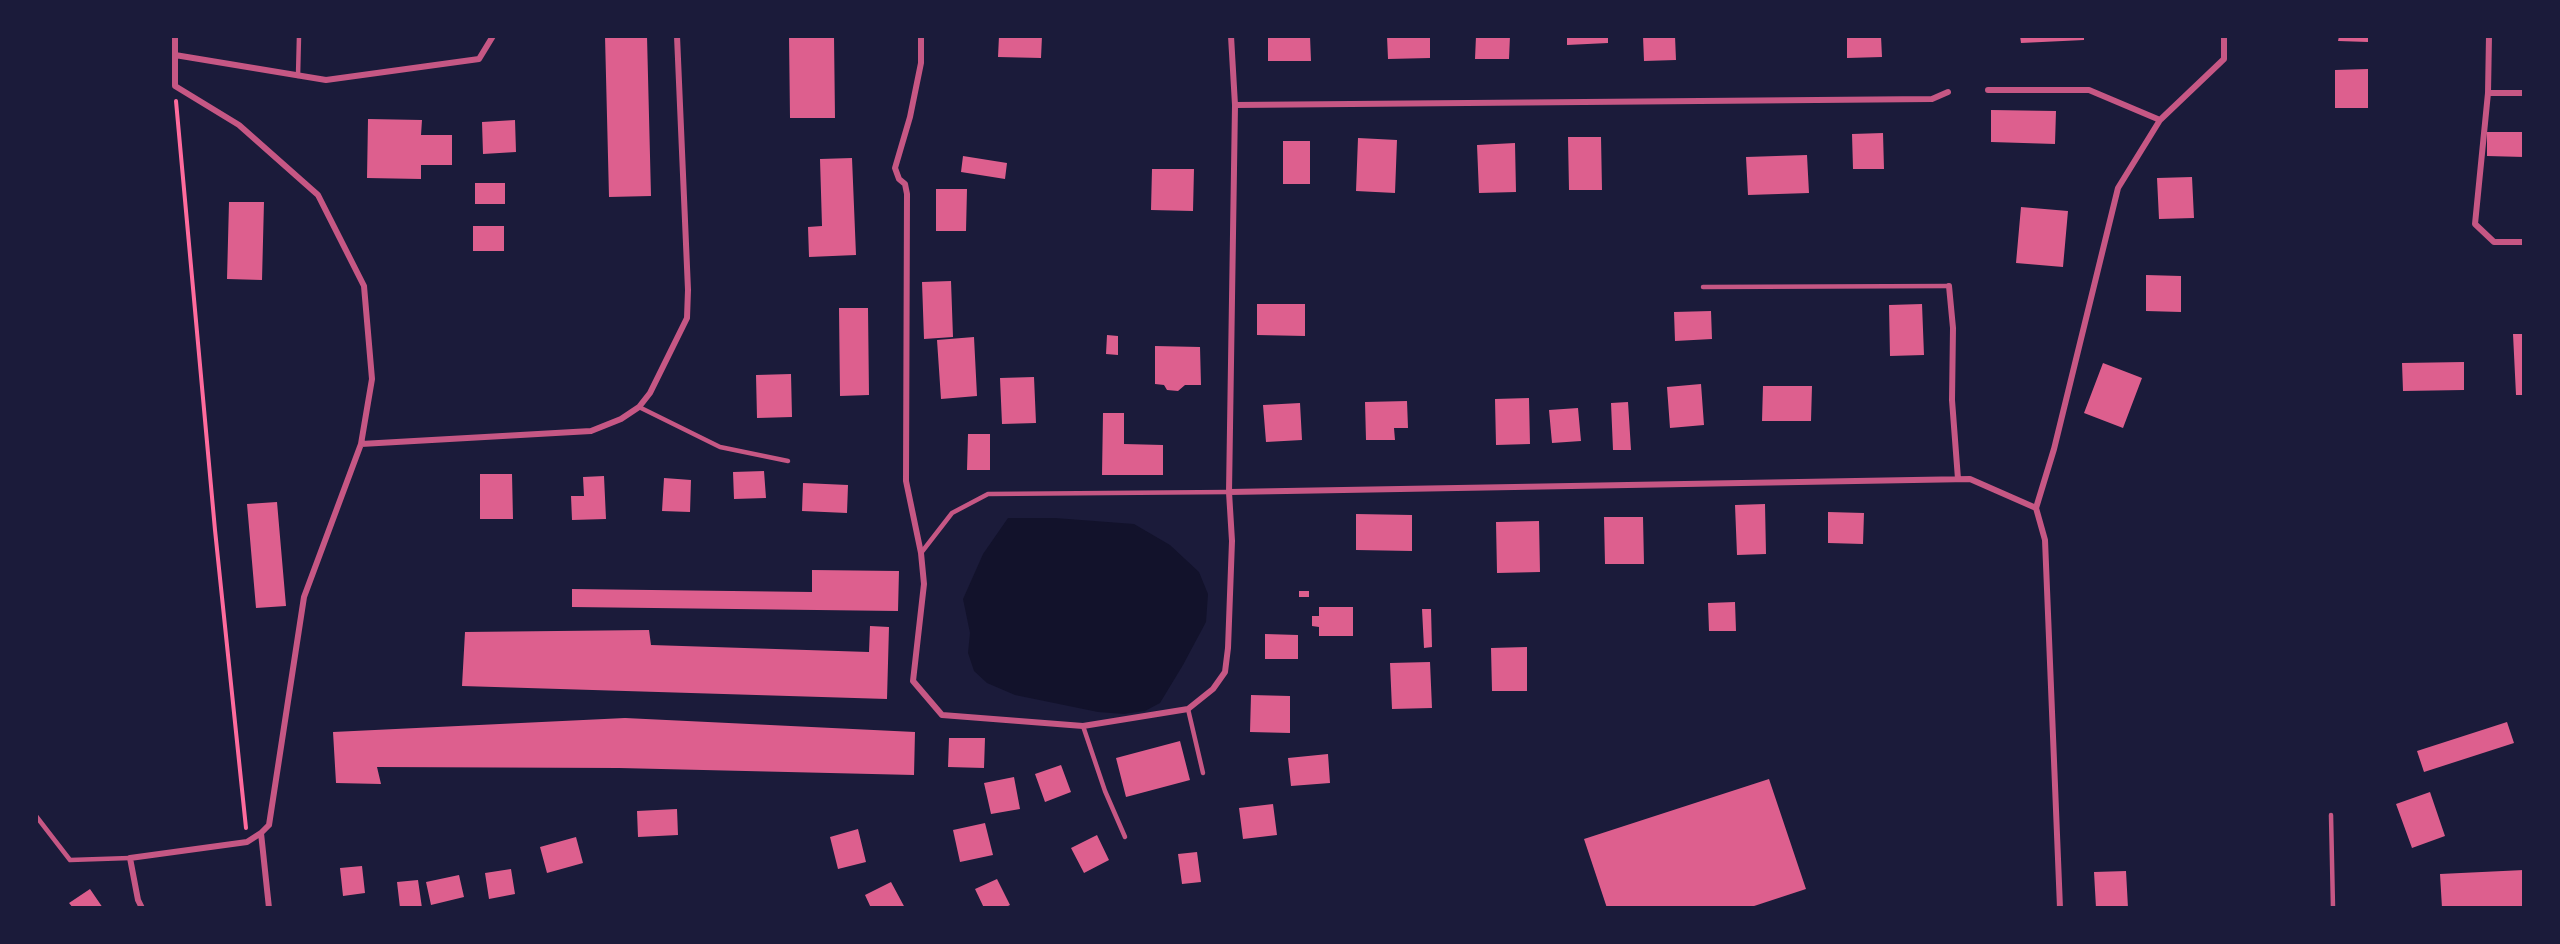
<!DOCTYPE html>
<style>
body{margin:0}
#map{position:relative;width:2560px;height:944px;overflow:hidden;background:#1b1b3a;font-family:Helvetica,sans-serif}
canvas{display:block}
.frame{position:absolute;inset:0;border:38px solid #1b1b3a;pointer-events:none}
</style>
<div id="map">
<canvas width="2560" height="944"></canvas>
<div class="frame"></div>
</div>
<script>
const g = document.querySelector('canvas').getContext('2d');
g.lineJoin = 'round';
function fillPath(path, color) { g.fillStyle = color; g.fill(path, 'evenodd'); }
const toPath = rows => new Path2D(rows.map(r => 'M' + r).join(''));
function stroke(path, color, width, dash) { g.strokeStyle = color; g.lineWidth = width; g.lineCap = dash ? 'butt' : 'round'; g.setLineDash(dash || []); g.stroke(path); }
fillPath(toPath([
 [1008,518,1055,518,1134,524,1170,545,1199,572,1208,594,1206,622,1183,665,1160,703,1145,711,1124,714,1098,712,1015,695,987,683,974,671,968,653,970,633,963,599,983,554]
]), '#12122b');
fillPath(toPath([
 [605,36,647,36,651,196,609,197],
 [789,36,834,36,835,118,790,118],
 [999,36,1042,36,1041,58,998,57],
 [1268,36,1310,36,1311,61,1268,61],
 [1387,36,1430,36,1430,58,1388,59],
 [1476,36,1510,36,1509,59,1475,59],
 [1567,36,1608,36,1608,43,1567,45],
 [1643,36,1675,36,1676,60,1644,61],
 [1847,36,1881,36,1882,57,1847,58],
 [2020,36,2084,36,2084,40,2021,43],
 [2339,36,2368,36,2368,42,2338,41],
 [2368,69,2368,108,2335,108,2335,70],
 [1991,110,2056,111,2055,144,1991,142],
 [368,119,422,120,421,135,452,135,452,165,421,165,421,179,367,178],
 [515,120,516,152,483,154,482,122],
 [2487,132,2524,132,2524,157,2487,156],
 [1883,133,1884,169,1853,169,1852,134],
 [1568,137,1601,137,1602,190,1569,190],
 [1358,138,1397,140,1395,193,1356,191],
 [1283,141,1310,141,1310,184,1283,184],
 [1515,143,1516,192,1479,193,1477,145],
 [1807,155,1809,193,1748,195,1746,157],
 [963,156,1007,163,1005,179,961,172],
 [852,158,856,255,809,257,808,227,822,226,820,159],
 [1152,169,1194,169,1193,211,1151,210],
 [2192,177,2194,218,2159,219,2157,178],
 [475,183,505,183,505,204,475,204],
 [936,189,967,189,966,231,936,231],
 [229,202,264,202,262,280,227,279],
 [2021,207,2068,211,2063,267,2016,263],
 [473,226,504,226,504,251,473,251],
 [2146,275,2181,276,2181,312,2146,311],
 [951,281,953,337,924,339,922,282],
 [1257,304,1305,304,1305,336,1257,335],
 [1922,304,1924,355,1890,356,1889,305],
 [839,308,868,308,869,395,840,396],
 [1711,311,1712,339,1675,341,1674,312],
 [2513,334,2524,334,2524,395,2516,395],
 [1107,335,1118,336,1118,355,1106,354],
 [974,337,977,396,941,399,937,340],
 [1155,346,1200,347,1201,385,1185,385,1178,391,1167,390,1164,385,1155,384],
 [2464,362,2464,390,2403,391,2402,363],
 [2103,363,2142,378,2123,428,2084,413],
 [791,374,792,417,757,418,756,375],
 [1034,377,1036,423,1002,424,1000,378],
 [1701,384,1704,425,1670,428,1667,387],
 [1763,386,1812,386,1811,421,1762,421],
 [1529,398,1530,444,1496,445,1495,399],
 [1407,401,1408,428,1394,428,1395,440,1366,440,1365,402],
 [1628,402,1631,450,1613,450,1611,403],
 [1300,403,1302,440,1266,442,1263,405],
 [1578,408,1581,441,1552,443,1549,410],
 [1103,413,1124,413,1124,444,1163,445,1163,475,1102,475],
 [968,434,990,434,990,470,967,470],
 [764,471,766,498,734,499,733,472],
 [480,474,512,474,513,519,480,519],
 [604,476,606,519,572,520,571,496,584,496,583,477],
 [664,478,691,480,690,512,662,511],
 [803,483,848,485,847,513,802,511],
 [277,502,286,606,256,608,247,504],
 [1765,504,1766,554,1737,555,1735,505],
 [1828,512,1864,513,1863,544,1828,543],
 [1356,514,1412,515,1412,551,1356,550],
 [1604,517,1643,517,1644,564,1605,564],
 [1539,521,1540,572,1497,573,1496,522],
 [812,570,899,571,898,611,572,607,572,589,812,592],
 [1299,591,1309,591,1309,597,1299,597],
 [1735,602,1736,631,1709,631,1708,603],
 [1319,607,1353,607,1353,636,1319,636,1319,627,1312,626,1312,616,1319,616],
 [1422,609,1431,609,1432,647,1424,648],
 [870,626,889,627,887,699,462,686,465,632,649,630,651,645,869,652],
 [1265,634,1298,635,1298,659,1265,659],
 [1527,647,1527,691,1492,691,1491,648],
 [1430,662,1432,708,1392,709,1390,663],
 [1251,695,1290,696,1290,733,1250,732],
 [625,718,915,732,914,775,619,768,377,767,381,784,336,783,333,732],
 [2507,722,2514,743,2424,772,2417,751],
 [949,738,985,738,984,768,948,767],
 [1180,741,1190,780,1126,797,1116,758],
 [1328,754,1330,783,1291,786,1288,758],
 [1061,765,1071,792,1045,802,1035,774],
 [1014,777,1020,809,991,814,984,783],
 [1769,779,1806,889,1748,908,1607,908,1584,839],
 [2430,792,2445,836,2412,848,2396,804],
 [1273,804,1277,835,1243,839,1239,808],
 [677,809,678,835,638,837,637,811],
 [985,823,993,855,960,862,953,830],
 [858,829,866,862,838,869,830,837],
 [1097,835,1109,860,1084,873,1071,848],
 [576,837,583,863,547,873,540,847],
 [1197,852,1201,882,1182,884,1178,854],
 [362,866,365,893,343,896,340,868],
 [511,869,515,894,489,899,485,873],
 [2524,870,2524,908,2442,908,2440,874],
 [2126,871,2128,908,2096,908,2094,872],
 [459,875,464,897,431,905,426,882],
 [997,879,1010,905,1004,908,984,908,975,889],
 [418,880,422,908,400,908,397,882],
 [891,882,905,908,871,908,865,895],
 [90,889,103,908,73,908,69,903]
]), '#dd5f8e');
stroke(toPath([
 [176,101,215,530,246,828]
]), '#ff6b9d', 4);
stroke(toPath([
 [298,76,299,36],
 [1703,287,1949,286],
 [639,407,720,447,788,461],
 [921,553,952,513,988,494,1229,492],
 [1188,709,1203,773],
 [1083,726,1105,791,1125,837],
 [2331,815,2333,908],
 [36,816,70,860,130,858]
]), '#c65784', 4.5);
stroke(toPath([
 [175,36,175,86,239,125,318,195,364,286,372,379,361,444,304,597,269,825,261,833,269,908],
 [921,36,921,63,910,117,895,168,899,179,905,184,907,194,906,481,921,553,924,584,913,681,942,715,1083,726,1188,709,1213,689,1225,672,1228,648,1232,541,1229,492,1235,105,1231,36],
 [2489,36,2488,93,2475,224,2494,242,2524,242],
 [175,55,326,80,479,59,493,36],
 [1988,90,2089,90,2160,120],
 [2488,93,2524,93],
 [1235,105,1932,99,1948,92],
 [1949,286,1953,328,1952,400,1958,479],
 [361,444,591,431,621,419,639,407,650,393,687,318,688,290,677,36],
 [1229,492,1970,479,2036,508],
 [142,908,138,900,130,858,247,842,261,833],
 [2060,908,2045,540,2036,508,2054,449,2118,188,2160,120,2224,59,2224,36]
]), '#c65784', 6);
</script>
